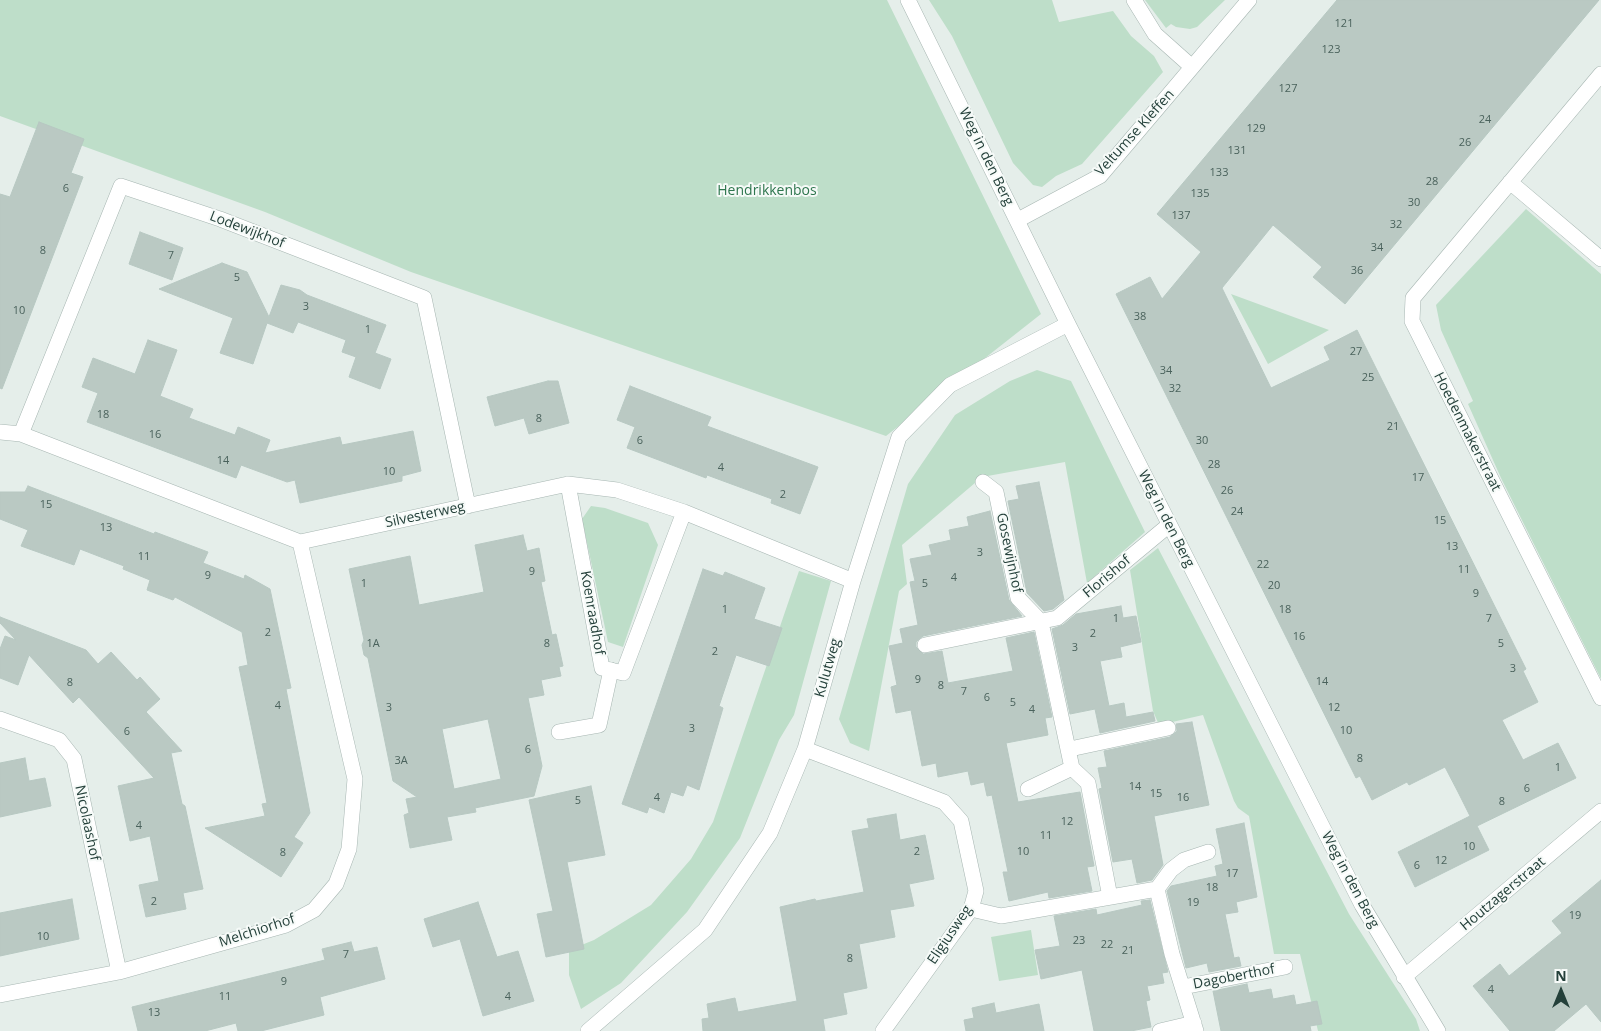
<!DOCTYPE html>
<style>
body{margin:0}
#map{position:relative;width:1601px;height:1031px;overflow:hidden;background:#e5eeea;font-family:"Open Sans",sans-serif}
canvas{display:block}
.north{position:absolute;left:1536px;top:966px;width:50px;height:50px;-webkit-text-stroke:4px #f6faf8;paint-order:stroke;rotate:0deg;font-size:14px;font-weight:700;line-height:20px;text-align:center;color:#24403a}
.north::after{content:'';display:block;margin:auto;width:18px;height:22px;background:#24403a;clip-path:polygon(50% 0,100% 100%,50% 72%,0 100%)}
</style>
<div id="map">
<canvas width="1601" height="1031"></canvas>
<div class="north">N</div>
</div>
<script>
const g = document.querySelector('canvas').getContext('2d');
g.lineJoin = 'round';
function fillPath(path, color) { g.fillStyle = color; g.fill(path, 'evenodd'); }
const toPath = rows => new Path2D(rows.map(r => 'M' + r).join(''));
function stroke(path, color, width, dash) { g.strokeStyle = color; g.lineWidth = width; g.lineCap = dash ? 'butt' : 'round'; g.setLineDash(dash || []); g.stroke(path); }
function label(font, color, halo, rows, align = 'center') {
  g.font = font + ' "Open Sans",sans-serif'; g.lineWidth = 4; g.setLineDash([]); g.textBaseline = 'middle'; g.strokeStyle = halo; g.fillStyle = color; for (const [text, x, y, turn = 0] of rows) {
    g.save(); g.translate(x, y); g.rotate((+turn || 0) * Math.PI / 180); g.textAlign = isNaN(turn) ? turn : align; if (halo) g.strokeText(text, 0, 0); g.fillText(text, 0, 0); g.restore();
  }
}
fillPath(toPath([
 [0,0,887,0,1041,314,886,436,411,272,265,212,0,116],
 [929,0,1052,0,1059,22,1113,11,1131,36,1154,56,1163,72,1082,164,1056,176,1042,187,1033,185,1013,163,952,36],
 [1145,0,1225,0,1197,27,1190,29,1176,27,1171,24,1166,28],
 [1526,209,1601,274,1601,679,1501,478,1468,404,1473,401,1441,330,1436,305],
 [1231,294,1329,330,1268,364],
 [1037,370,1071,381,1145,532,1087,583,1065,462,982,477,902,545,907,584,899,591,869,751,850,743,839,719,908,484,955,415,1010,381],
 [591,506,605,508,648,523,658,545,623,647,608,642,582,519],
 [1158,548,1349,914,1416,1019,1420,1031,1318,1031,1300,954,1274,954,1249,816,1238,808,1234,801,1203,715,1159,725,1153,711,1130,570],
 [799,571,831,581,794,715,779,740,740,838,687,912,621,983,581,1009,569,975,569,950,594,940,651,905,691,859,713,822],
 [1031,930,1038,975,999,981,991,937]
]), '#bedec9');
const building = toPath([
 [1337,0,1599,0,1345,304,1313,277,1322,267,1273,225,1222,288,1271,388,1330,360,1324,347,1357,330,1526,669,1523,671,1538,702,1502,720,1523,760,1558,743,1576,778,1477,826,1489,850,1415,887,1398,852,1470,816,1458,792,1445,767,1409,785,1407,782,1372,800,1360,776,1356,778,1116,294,1150,277,1162,299,1201,252,1157,214,1337,0],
 [39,122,84,139,71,173,83,177,2,389,0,388,0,194,10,197,39,122],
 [140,232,183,248,172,280,129,264,140,232],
 [222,263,247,272,269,317,281,285,300,290,307,295,386,325,375,353,391,359,380,389,349,377,356,357,342,352,346,340,298,322,293,333,267,323,253,364,220,353,233,318,159,289,222,263],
 [148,340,177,350,160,396,193,409,189,418,235,435,238,427,270,440,265,453,340,437,342,445,413,431,421,471,402,476,402,481,300,503,295,480,287,482,241,465,236,478,87,422,98,393,82,387,93,358,135,374,148,340],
 [548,381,558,381,569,423,529,434,524,418,495,426,487,397,548,381],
 [630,386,711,417,707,426,818,467,800,514,771,503,772,499,707,475,706,478,627,448,635,427,617,420,630,386],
 [1039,482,1064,600,1053,609,1044,611,1027,593,1008,501,1019,499,1016,486,1039,482],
 [28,486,154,534,155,532,208,552,203,563,244,579,245,575,270,589,291,688,286,689,310,813,294,837,303,843,281,877,205,828,265,816,262,804,267,803,239,667,248,665,242,632,175,597,173,600,147,590,150,580,123,569,124,566,80,549,74,565,21,546,28,530,0,519,0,492,25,492,28,486],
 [990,511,1009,600,1022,616,923,636,916,642,916,647,923,654,942,651,948,683,1013,671,1006,638,1034,632,1052,717,1045,718,1048,735,1006,743,1018,802,1080,792,1094,866,1087,867,1092,891,1049,898,1048,892,1009,901,1003,872,1008,872,992,795,987,796,984,782,971,785,968,771,938,777,936,763,922,766,911,710,896,713,891,687,897,685,889,646,903,643,900,629,918,625,910,582,915,581,910,559,932,555,929,545,951,540,949,530,969,526,967,517,990,511],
 [523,535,527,551,539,548,545,581,541,582,552,635,556,634,563,666,559,667,561,676,541,680,544,695,528,698,542,766,534,796,475,808,476,812,447,817,452,840,410,848,404,815,409,813,406,799,417,797,393,781,368,658,364,655,362,645,364,640,349,569,410,556,419,605,484,592,475,545,523,535],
 [488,719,501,779,454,789,442,729,488,719],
 [703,569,723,576,725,572,765,588,754,619,782,628,769,666,736,655,719,706,723,708,699,790,687,785,683,796,671,792,664,813,649,807,647,813,622,804,703,569],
 [1121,606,1123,618,1136,616,1141,642,1120,647,1122,657,1100,661,1109,706,1124,703,1126,717,1153,712,1155,721,1100,733,1095,709,1070,714,1052,629,1063,625,1076,614,1121,606],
 [0,617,86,650,98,664,111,652,137,680,140,677,160,699,146,712,182,751,171,753,182,804,185,806,203,889,183,893,186,909,146,917,139,885,159,881,150,836,130,841,118,786,154,778,79,697,73,703,29,655,18,685,0,678,0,649,5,636,16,640,0,623,0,617],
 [1192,722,1209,805,1154,816,1163,865,1152,880,1137,883,1132,859,1113,862,1099,789,1102,788,1098,768,1107,767,1104,751,1170,737,1177,731,1176,724,1192,722],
 [25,758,29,781,45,778,51,806,0,817,0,763,25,758],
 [591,786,605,855,567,862,584,949,546,957,537,914,553,911,529,800,591,786],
 [896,814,900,840,925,835,934,879,909,884,914,906,890,910,895,937,859,944,867,988,843,993,847,1014,823,1019,825,1031,703,1031,702,1019,709,1018,707,1004,735,998,738,1012,797,1001,780,907,815,899,816,901,864,892,852,831,869,828,867,819,896,814],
 [1244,823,1257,897,1236,902,1238,912,1225,914,1234,958,1239,957,1241,966,1209,972,1207,963,1186,968,1167,891,1171,886,1217,876,1215,866,1223,864,1216,829,1244,823],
 [1601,880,1601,1022,1586,1004,1554,1031,1510,1031,1473,986,1500,964,1509,976,1562,933,1552,921,1601,880],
 [72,899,79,939,0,956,0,913,72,899],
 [1150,900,1168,972,1162,973,1164,983,1147,986,1150,1000,1146,1001,1151,1027,1131,1031,1094,1031,1082,970,1041,979,1035,950,1060,946,1054,916,1096,909,1097,915,1142,905,1141,901,1150,900],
 [478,902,497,957,518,951,534,1001,483,1016,460,939,433,947,424,919,478,902],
 [351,942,354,952,377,947,385,979,320,997,324,1015,261,1031,238,1031,236,1023,205,1031,138,1031,132,1007,325,960,322,949,351,942],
 [1247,984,1249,993,1271,989,1273,999,1294,995,1296,1005,1317,1001,1322,1024,1310,1026,1311,1031,1221,1031,1213,991,1247,984],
 [994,1003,996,1013,1039,1004,1044,1031,966,1031,964,1020,974,1018,972,1008,994,1003]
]);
fillPath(building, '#bac9c3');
stroke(building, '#b7c8c2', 1);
const lane = toPath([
 [559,732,599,725,611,670]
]);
const street = toPath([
 [908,0,1068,324,1362,905,1438,1031],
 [1134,0,1155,34,1192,67],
 [1601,74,1413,298,1412,321,1601,698],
 [1510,182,1601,259],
 [1018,220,1100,176,1249,0],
 [0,432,21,434,300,542,568,484,617,490,684,512,853,581],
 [21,434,121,186,220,219,424,298,468,506],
 [983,482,996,492,1018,598,1041,622,1072,768,1088,783,1110,897],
 [568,484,602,668,623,673,684,512],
 [925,645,1057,618,1169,525],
 [0,719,59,740,74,759,119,972],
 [805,749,944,802,961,821,976,891,971,909,883,1031],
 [1070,749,1168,728],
 [1028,789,1072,768],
 [1157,889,1172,954,1196,1031],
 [971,909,1001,916,1157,889,1171,870,1184,860,1208,852],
 [1404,977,1601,811],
 [1183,987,1285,967],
 [0,995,119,972,286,925,314,910,336,884,349,849,355,779,300,542],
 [588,1031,705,930,770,833,805,749,853,581,899,437,950,385,1068,324],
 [1160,1031,1194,1023]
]);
stroke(lane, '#a7b6b2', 16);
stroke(street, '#a7b6b2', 16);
stroke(lane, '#fff', 15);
stroke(street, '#fff', 15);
label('11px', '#4a625c', null, [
 ["121",1344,24],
 ["123",1331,50],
 ["127",1288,89],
 ["24",1485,120],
 ["129",1256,129],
 ["26",1465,143],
 ["131",1237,151],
 ["133",1219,173],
 ["28",1432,182],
 ["6",66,189],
 ["135",1200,194],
 ["30",1414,203],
 ["137",1181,216],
 ["32",1396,225],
 ["34",1377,248],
 ["8",43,251],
 ["7",171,256],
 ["36",1357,271],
 ["5",237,278],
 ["3",306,307],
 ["10",19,311],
 ["38",1140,317],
 ["1",368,330],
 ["27",1356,352],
 ["34",1166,371],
 ["25",1368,378],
 ["32",1175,389],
 ["18",103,415],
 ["8",539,419],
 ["21",1393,427],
 ["16",155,435],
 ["6",640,441],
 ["30",1202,441],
 ["14",223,461],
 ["28",1214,465],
 ["4",721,468],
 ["10",389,472],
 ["17",1418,478],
 ["26",1227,491],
 ["2",783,495],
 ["15",46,505],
 ["24",1237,512],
 ["15",1440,521],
 ["13",106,528],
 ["13",1452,547],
 ["3",980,553],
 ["11",144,557],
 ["22",1263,565],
 ["11",1464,570],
 ["9",532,572],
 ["9",208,576],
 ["4",954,578],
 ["1",364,584],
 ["5",925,584],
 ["20",1274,586],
 ["9",1476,594],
 ["1",725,610],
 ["18",1285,610],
 ["1",1116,619],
 ["7",1489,619],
 ["2",268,633],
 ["2",1093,634],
 ["16",1299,637],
 ["1A",373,644],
 ["8",547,644],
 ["5",1501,644],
 ["3",1075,648],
 ["2",715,652],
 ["3",1513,669],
 ["9",918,680],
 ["14",1322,682],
 ["8",70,683],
 ["8",941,686],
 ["7",964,692],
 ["6",987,698],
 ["5",1013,703],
 ["4",278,706],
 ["3",389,708],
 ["12",1334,708],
 ["4",1032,710],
 ["3",692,729],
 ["10",1346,731],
 ["6",127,732],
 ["6",528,750],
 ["8",1360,759],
 ["3A",401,761],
 ["1",1558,768],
 ["14",1135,787],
 ["6",1527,789],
 ["15",1156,794],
 ["4",657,798],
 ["16",1183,798],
 ["5",578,801],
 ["8",1502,802],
 ["12",1067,822],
 ["4",139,826],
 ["11",1046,836],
 ["10",1469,847],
 ["2",917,852],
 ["10",1023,852],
 ["8",283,853],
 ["12",1441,861],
 ["6",1417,866],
 ["17",1232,874],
 ["18",1212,888],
 ["2",154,902],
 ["19",1193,903],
 ["19",1575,916],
 ["10",43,937],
 ["23",1079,941],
 ["22",1107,945],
 ["21",1128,951],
 ["7",346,955],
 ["8",850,959],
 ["9",284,982],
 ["4",1491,990],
 ["11",225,997],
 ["4",508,997],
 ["13",154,1013]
]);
label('14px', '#24403a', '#f6faf8', [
 ["Veltumse Kleffen",1135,133,-48],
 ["Weg in den Berg",986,157,64],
 ["Lodewijkhof",247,230,21],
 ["Hoedenmakerstraat",1467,432,63],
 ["Silvesterweg",425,515,-12],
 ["Weg in den Berg",1166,519,63],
 ["Gosewijnhof",1009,553,78],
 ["Florishof",1107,577,-40],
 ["Koenraadhof",592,613,80],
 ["Kulutweg",828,668,-74],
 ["Nicolaashof",87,823,78],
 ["Weg in den Berg",1350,880,62],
 ["Houtzagerstraat",1503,894,-40],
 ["Melchiorhof",257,931,-18],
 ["Eligiusweg",950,935,-56],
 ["Dagoberthof",1234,977,-11]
]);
label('14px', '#2e764e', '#f6faf8', [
 ["Hendrikkenbos",767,191]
]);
</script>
